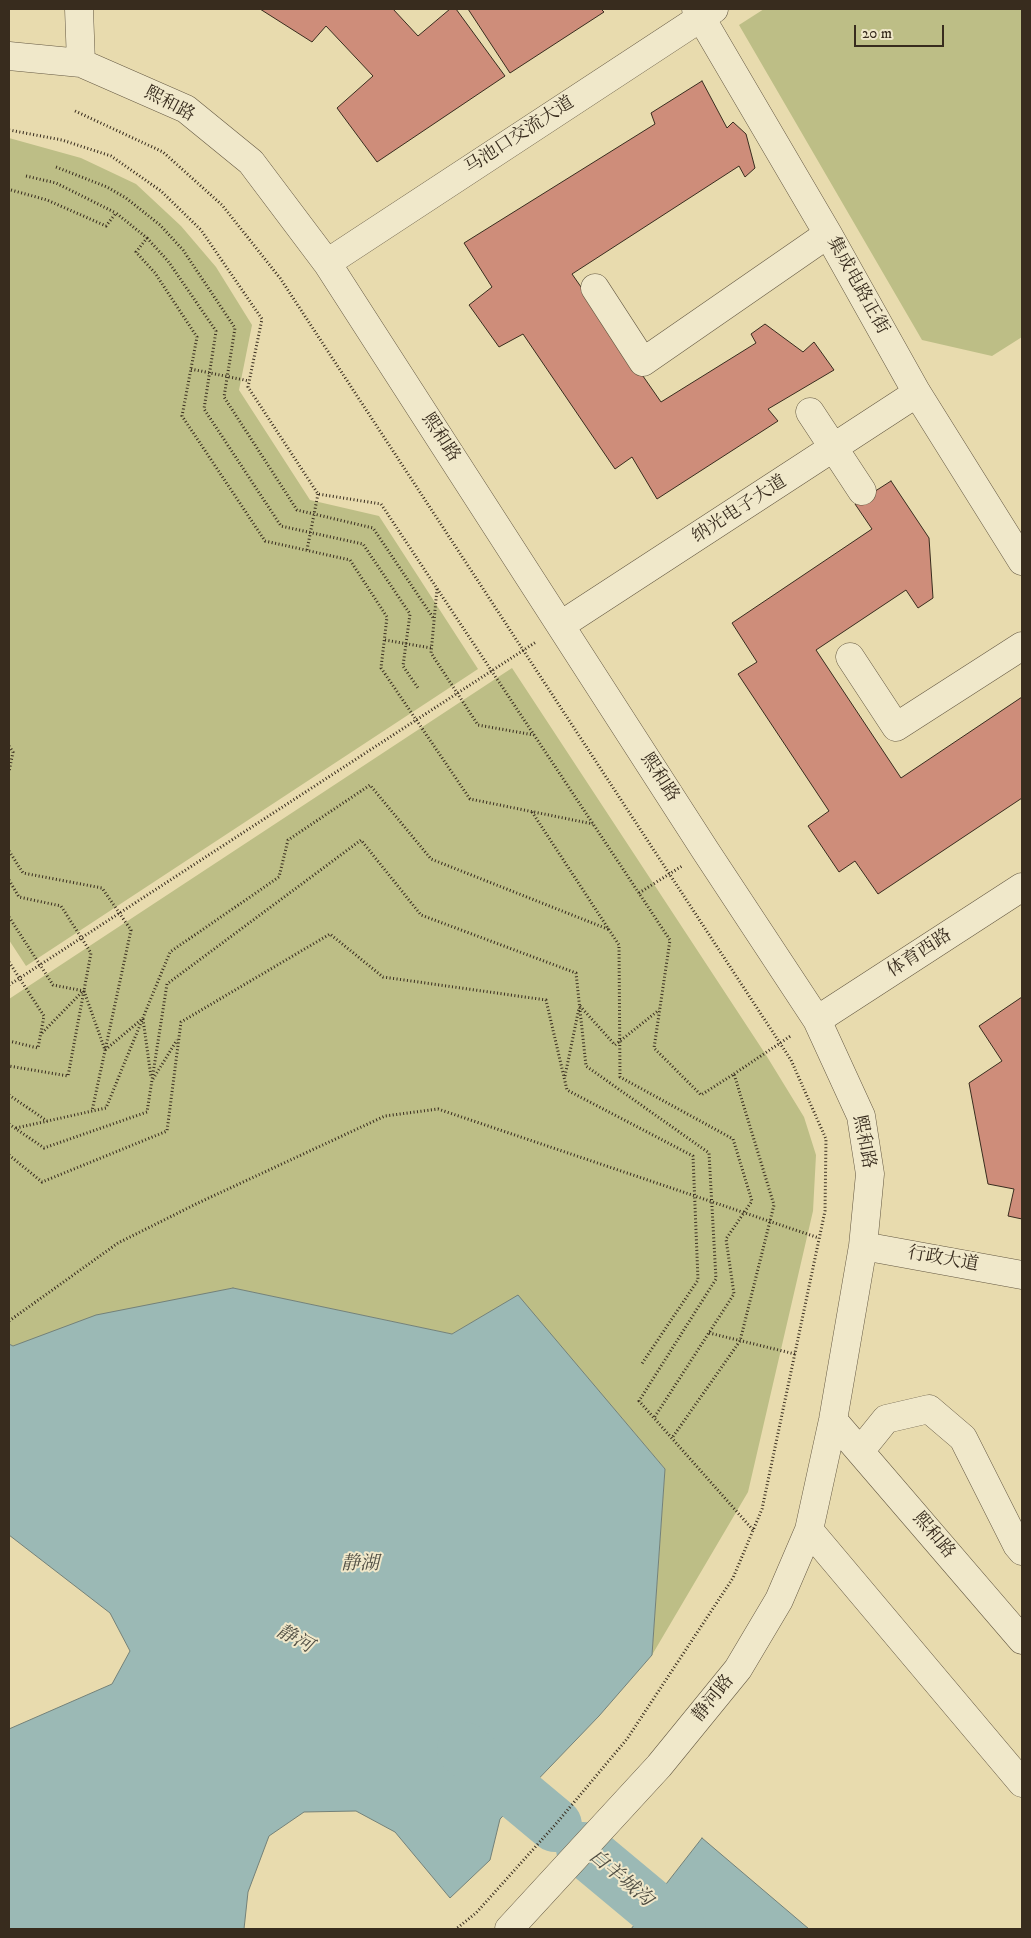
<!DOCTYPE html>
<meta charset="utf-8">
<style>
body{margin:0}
#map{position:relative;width:1031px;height:1938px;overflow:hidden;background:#e8dbae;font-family:"IM FELL DW Pica",serif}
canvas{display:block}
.frame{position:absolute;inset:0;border:10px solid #382c1e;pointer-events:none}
.scale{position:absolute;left:854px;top:25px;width:90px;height:22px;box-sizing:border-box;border:2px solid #382c1e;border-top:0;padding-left:6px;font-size:15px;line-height:18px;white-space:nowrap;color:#382c1e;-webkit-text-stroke:4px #f0e8ca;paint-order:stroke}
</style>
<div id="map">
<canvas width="1031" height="1938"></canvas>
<div class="frame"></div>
<div class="scale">20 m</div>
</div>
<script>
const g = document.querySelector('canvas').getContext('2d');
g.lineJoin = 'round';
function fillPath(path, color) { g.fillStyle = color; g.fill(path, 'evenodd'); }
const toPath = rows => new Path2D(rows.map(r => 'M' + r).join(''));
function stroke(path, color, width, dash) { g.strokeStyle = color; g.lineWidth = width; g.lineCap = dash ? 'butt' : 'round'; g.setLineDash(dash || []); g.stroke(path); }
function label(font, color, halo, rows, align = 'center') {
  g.font = font + ' "IM FELL DW Pica","Noto Serif SC",serif'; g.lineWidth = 4; g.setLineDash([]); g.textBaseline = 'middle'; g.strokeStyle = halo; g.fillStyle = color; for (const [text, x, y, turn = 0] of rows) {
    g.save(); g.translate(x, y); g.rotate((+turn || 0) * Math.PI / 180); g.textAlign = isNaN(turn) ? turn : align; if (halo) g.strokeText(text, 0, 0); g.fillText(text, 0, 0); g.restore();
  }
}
fillPath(toPath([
 [764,9,1022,9,1022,337,992,356,922,340,739,25],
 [9,138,81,158,136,184,181,226,216,267,252,325,239,390,310,500,379,516,478,669,26,966,9,940],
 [512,668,766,1055,804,1117,816,1155,813,1211,748,1492,652,1655,665,1469,518,1296,452,1334,232,1288,13,1346,9,1344,9,999]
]), '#bdbe86');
const water = toPath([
 [233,1288,452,1334,518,1295,665,1469,652,1655,599,1716,500,1819,490,1860,450,1898,395,1832,356,1811,304,1812,269,1836,248,1892,244,1929,9,1929,9,1729,112,1684,130,1651,110,1613,9,1535,9,1344,13,1346,96,1315,233,1288],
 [702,1838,809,1929,631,1929,702,1838]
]);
fillPath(water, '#9bb9b5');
stroke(water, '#738179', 1);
stroke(toPath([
 [464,1749,555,1825],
 [583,1849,679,1929]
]), '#9bb9b5', 54);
const building = toPath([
 [260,9,393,9,418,36,450,9,456,9,505,76,377,162,337,108,373,76,326,26,312,42,260,9],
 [468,9,601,9,604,12,510,73,468,9],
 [702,81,727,128,733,122,746,134,755,168,745,177,739,166,572,274,661,402,756,343,751,334,765,324,803,352,814,342,834,370,768,409,778,421,657,499,632,457,615,469,523,334,499,347,469,305,492,287,464,243,655,124,651,113,702,81],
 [891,481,929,538,933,598,918,608,906,590,816,650,901,778,1022,697,1022,798,878,894,855,861,839,872,808,826,829,811,738,674,757,662,732,623,872,529,855,504,891,481],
 [1022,997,1022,1219,1008,1216,1014,1189,988,1184,969,1083,1002,1061,979,1026,1022,997]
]);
fillPath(building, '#ce8d7a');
stroke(building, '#382c1e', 1);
const street = toPath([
 [79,9,81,63,186,109,251,162,327,263,705,850,817,1020,861,1116,870,1174,863,1246,833,1420,809,1530,779,1600,738,1669,659,1766,509,1929],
 [696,9,828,234,917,393,1022,561],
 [9,56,81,63],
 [327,263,714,9],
 [595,288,643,362,828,234],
 [810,412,862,491],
 [561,625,917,393],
 [850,657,896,727,1022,646],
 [817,1020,1022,887],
 [863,1246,1022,1275],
 [833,1420,1022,1640],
 [861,1450,886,1419,929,1409,963,1438,1017,1545,1022,1551],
 [809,1530,1022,1783]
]);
stroke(street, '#645842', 29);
stroke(toPath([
 [75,111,163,152,222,205,280,278,791,1060,826,1139,825,1211,762,1509,733,1578,627,1739,555,1825,476,1913,456,1929],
 [9,130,62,140,111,156,161,191,201,230,262,319,248,387,318,494,381,504,670,940,654,1048,701,1095,734,1074,774,1205,740,1341,672,1438],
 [56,167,107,187,126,198,160,225,183,250,235,328,224,397,297,510,373,528,434,619],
 [26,176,56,183,116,213],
 [11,190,47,200,106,226,116,213,147,238,136,252,155,273,197,337,182,416,265,541,350,560,387,617,381,668,470,799,593,824],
 [147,238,168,261,216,331,204,409,281,526,363,544,410,614,403,666,418,688],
 [191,369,249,381],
 [307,550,318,494],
 [437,589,431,653,478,725,534,735],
 [385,640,431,648],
 [9,746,13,752,9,772],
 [532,812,619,945,620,1077,733,1139,752,1201,726,1239,734,1294,654,1418],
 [9,851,23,873,102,888,131,930,92,1111],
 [9,880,19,897,61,906,91,953,68,1076,9,1066],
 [639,893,682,866],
 [9,917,53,985,84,991],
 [9,962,44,1016,38,1048,9,1041],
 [9,985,536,642],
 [84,991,105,1050,142,1019],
 [580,1006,615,1045,659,1010],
 [143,1019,151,1077],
 [42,1033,83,991],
 [734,1074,792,1035],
 [565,1076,579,1008],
 [153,1079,177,1040],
 [9,1095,47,1121],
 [9,1124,44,1148,147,1112,167,984,361,840,421,915,576,973,586,1066,709,1153,716,1279,639,1401,753,1530],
 [16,1128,106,1108,170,952,279,877,288,840,370,785,431,859,610,930],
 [9,1155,42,1182,167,1131,181,1022,330,934,383,977,546,1000,567,1090,693,1156,698,1280,641,1365],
 [9,1321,118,1243,198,1203,385,1116,438,1109,819,1238],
 [709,1333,795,1354]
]), '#382c1e', 3, [1, 2.5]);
stroke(street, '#f0e8ca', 28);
label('18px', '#382c1e', '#f0e8ca', [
 ["熙和路",169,105,28],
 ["马池口交流大道",520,136,-33],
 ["集成电路正街",857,286,61],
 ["熙和路",440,438,57],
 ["纳光电子大道",740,510,-33],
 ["熙和路",659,778,57],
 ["体育西路",920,954,-33],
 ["熙和路",863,1142,79],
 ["行政大道",943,1260,10],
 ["熙和路",933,1536,50],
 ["静河路",714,1699,-51]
]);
label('italic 19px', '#514f44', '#f0e8ca', [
 ["静湖",360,1565],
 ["静河",294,1640,28],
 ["白羊城沟",620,1879,40]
]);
</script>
